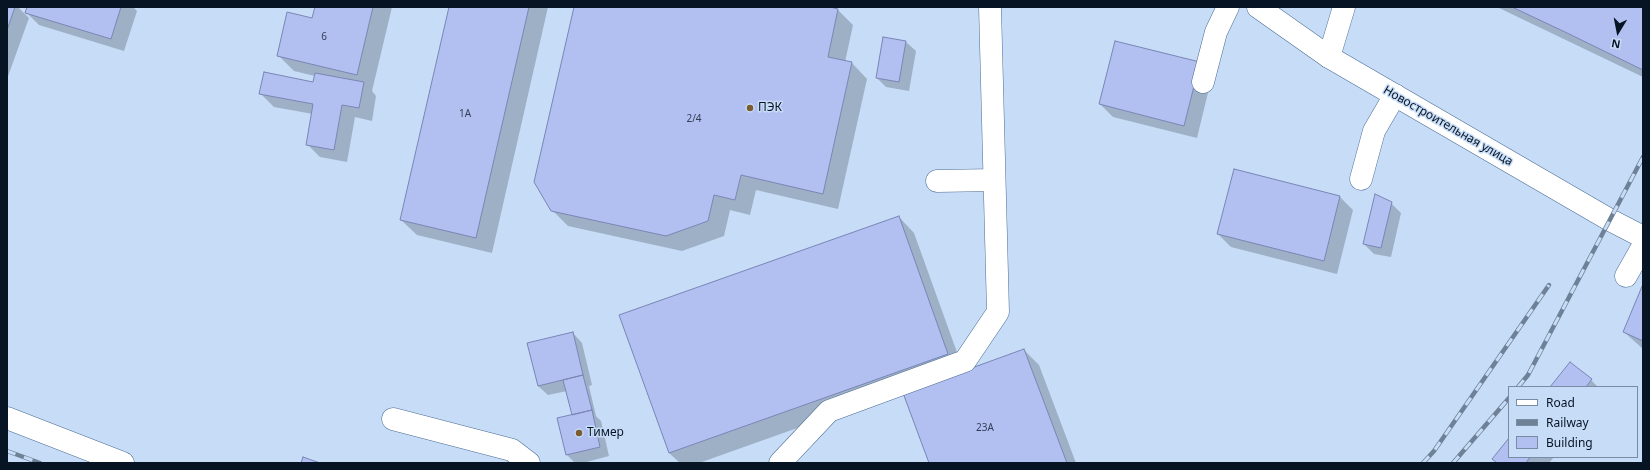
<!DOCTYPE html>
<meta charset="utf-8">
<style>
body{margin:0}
#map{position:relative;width:1650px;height:470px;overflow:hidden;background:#c6dcf7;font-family:"Noto Sans",sans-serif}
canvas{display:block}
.frame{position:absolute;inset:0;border:8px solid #071424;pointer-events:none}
.legend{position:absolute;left:1508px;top:386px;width:130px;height:72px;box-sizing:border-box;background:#c6dcf7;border:1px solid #7a8ca3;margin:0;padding:5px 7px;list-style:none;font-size:12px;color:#071424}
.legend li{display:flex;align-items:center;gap:8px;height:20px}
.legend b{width:20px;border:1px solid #7a8ca3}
.north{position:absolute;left:1598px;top:12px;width:40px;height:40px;-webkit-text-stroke:3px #c6dcf7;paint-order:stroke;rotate:190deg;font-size:11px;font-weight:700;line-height:16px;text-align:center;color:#071424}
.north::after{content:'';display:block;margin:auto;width:14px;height:18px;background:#071424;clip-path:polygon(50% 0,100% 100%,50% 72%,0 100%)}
</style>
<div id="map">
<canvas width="1650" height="470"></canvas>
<div class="frame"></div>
<ul class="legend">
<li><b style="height:5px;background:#fff"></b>Road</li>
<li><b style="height:5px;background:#6f8197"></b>Railway</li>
<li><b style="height:11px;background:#b2bff1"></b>Building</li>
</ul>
<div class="north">N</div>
</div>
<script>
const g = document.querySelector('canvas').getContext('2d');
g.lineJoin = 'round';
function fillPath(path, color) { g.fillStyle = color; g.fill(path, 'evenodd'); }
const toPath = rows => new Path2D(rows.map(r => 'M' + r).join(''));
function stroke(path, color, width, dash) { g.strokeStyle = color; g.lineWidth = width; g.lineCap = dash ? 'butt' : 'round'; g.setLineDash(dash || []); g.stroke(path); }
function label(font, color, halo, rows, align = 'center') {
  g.font = font + ' "Noto Sans",sans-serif'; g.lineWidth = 3; g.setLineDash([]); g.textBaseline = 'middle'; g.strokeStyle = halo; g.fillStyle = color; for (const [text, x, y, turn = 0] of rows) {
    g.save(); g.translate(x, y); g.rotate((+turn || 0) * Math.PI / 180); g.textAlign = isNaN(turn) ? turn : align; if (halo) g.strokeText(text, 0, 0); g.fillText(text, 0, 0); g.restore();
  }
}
fillPath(toPath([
 [7,7,18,7,29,18,7,79],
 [28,7,133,7,137,11,124,51,39,25,26,12],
 [316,7,392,7,372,91,376,96,372,121,355,117,347,162,320,157,307,144,313,114,274,107,261,94,314,83,315,76,294,71,278,55,313,20],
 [450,7,548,7,492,253,417,235,401,220],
 [575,7,825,7,838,10,853,25,845,62,852,63,867,79,838,209,756,190,750,215,730,210,724,236,682,251,568,226,552,210],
 [1497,7,1643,7,1643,77],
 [884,38,906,42,916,51,909,91,886,87,877,78],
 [1212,76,1197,138,1113,117,1100,104],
 [1340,197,1353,210,1337,274,1231,247,1218,234],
 [1391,203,1401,213,1391,257,1374,254,1364,244],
 [899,217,914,233,963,369,699,463,680,463,669,453],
 [1643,287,1643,349,1624,332],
 [573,333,582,343,592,385,589,386,596,416,601,421,609,456,583,463,575,463,567,455,558,419,573,416,567,391,548,395,538,386,528,344],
 [1024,350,1039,365,1076,463,930,463],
 [1570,363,1591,380,1598,387,1551,387],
 [1509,440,1509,457,1554,457,1549,463,1498,463]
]), '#0003');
const building = toPath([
 [7,7,15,7,7,30,7,7],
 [27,7,121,7,111,39,25,13,27,7],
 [315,7,373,7,357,75,277,56,287,12,312,18,315,7],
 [449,7,529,7,476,238,400,220,449,7],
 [574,7,830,7,838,9,828,57,852,62,823,194,741,175,735,200,714,195,708,221,666,236,551,211,534,182,574,7],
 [1512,7,1643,7,1643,70,1565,32,1512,7],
 [883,37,906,41,899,82,876,78,883,37],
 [1115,41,1200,62,1184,126,1099,104,1115,41],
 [264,72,313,82,315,73,364,82,359,108,342,105,334,150,306,145,313,104,259,94,264,72],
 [1234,169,1340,196,1324,261,1217,234,1234,169],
 [1375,194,1392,202,1381,248,1363,244,1375,194],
 [899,216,948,354,669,453,619,315,899,216],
 [1643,284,1643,341,1623,332,1643,284],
 [573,332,583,375,538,386,527,343,573,332],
 [1024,349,1067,463,929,463,903,393,1024,349],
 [1570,362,1592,379,1586,387,1550,387,1570,362],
 [583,375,592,410,572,415,563,380,583,375],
 [592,410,600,447,566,455,557,418,592,410],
 [1509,438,1509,457,1530,457,1526,463,1497,463,1492,459,1509,438],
 [303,457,320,463,301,463,303,457]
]);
fillPath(building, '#b2bff1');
stroke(building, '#7985b4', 1);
const minor = toPath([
 [1329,57,1344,7],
 [1203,82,1216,32,1228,7],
 [1361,179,1374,131,1395,95],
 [937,181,994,180],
 [1626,276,1643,246],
 [7,418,123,463],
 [393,419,512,450,529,463],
 [780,463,829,411,965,361,998,312,990,7]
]);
const major = toPath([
 [1258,7,1329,57,1610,220,1643,237]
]);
stroke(minor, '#4c6c94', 23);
stroke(major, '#4c6c94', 23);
stroke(minor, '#fff', 22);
stroke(major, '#fff', 22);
const rail = toPath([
 [1518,387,1528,375,1643,157],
 [7,451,40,463],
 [1423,463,1434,451,1549,285],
 [1453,463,1509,398]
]);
stroke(rail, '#6f8197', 4.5);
stroke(rail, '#c6dcf7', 3, [9]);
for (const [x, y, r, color] of [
 [750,108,4,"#7b5c31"],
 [579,433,4,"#7b5c31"]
]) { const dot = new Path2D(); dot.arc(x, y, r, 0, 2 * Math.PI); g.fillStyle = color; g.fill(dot); stroke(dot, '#c6dcf7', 1.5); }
label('10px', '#323f57', null, [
 ["6",324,37],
 ["1А",465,114],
 ["2/4",694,119],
 ["23А",985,428]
]);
label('12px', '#071424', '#c6dcf7', [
 ["ПЭК",758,108],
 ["Тимер",587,433]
], 'left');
label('12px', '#071424', '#c6dcf7', [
 ["Новостроительная улица",1448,126,30]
]);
</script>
